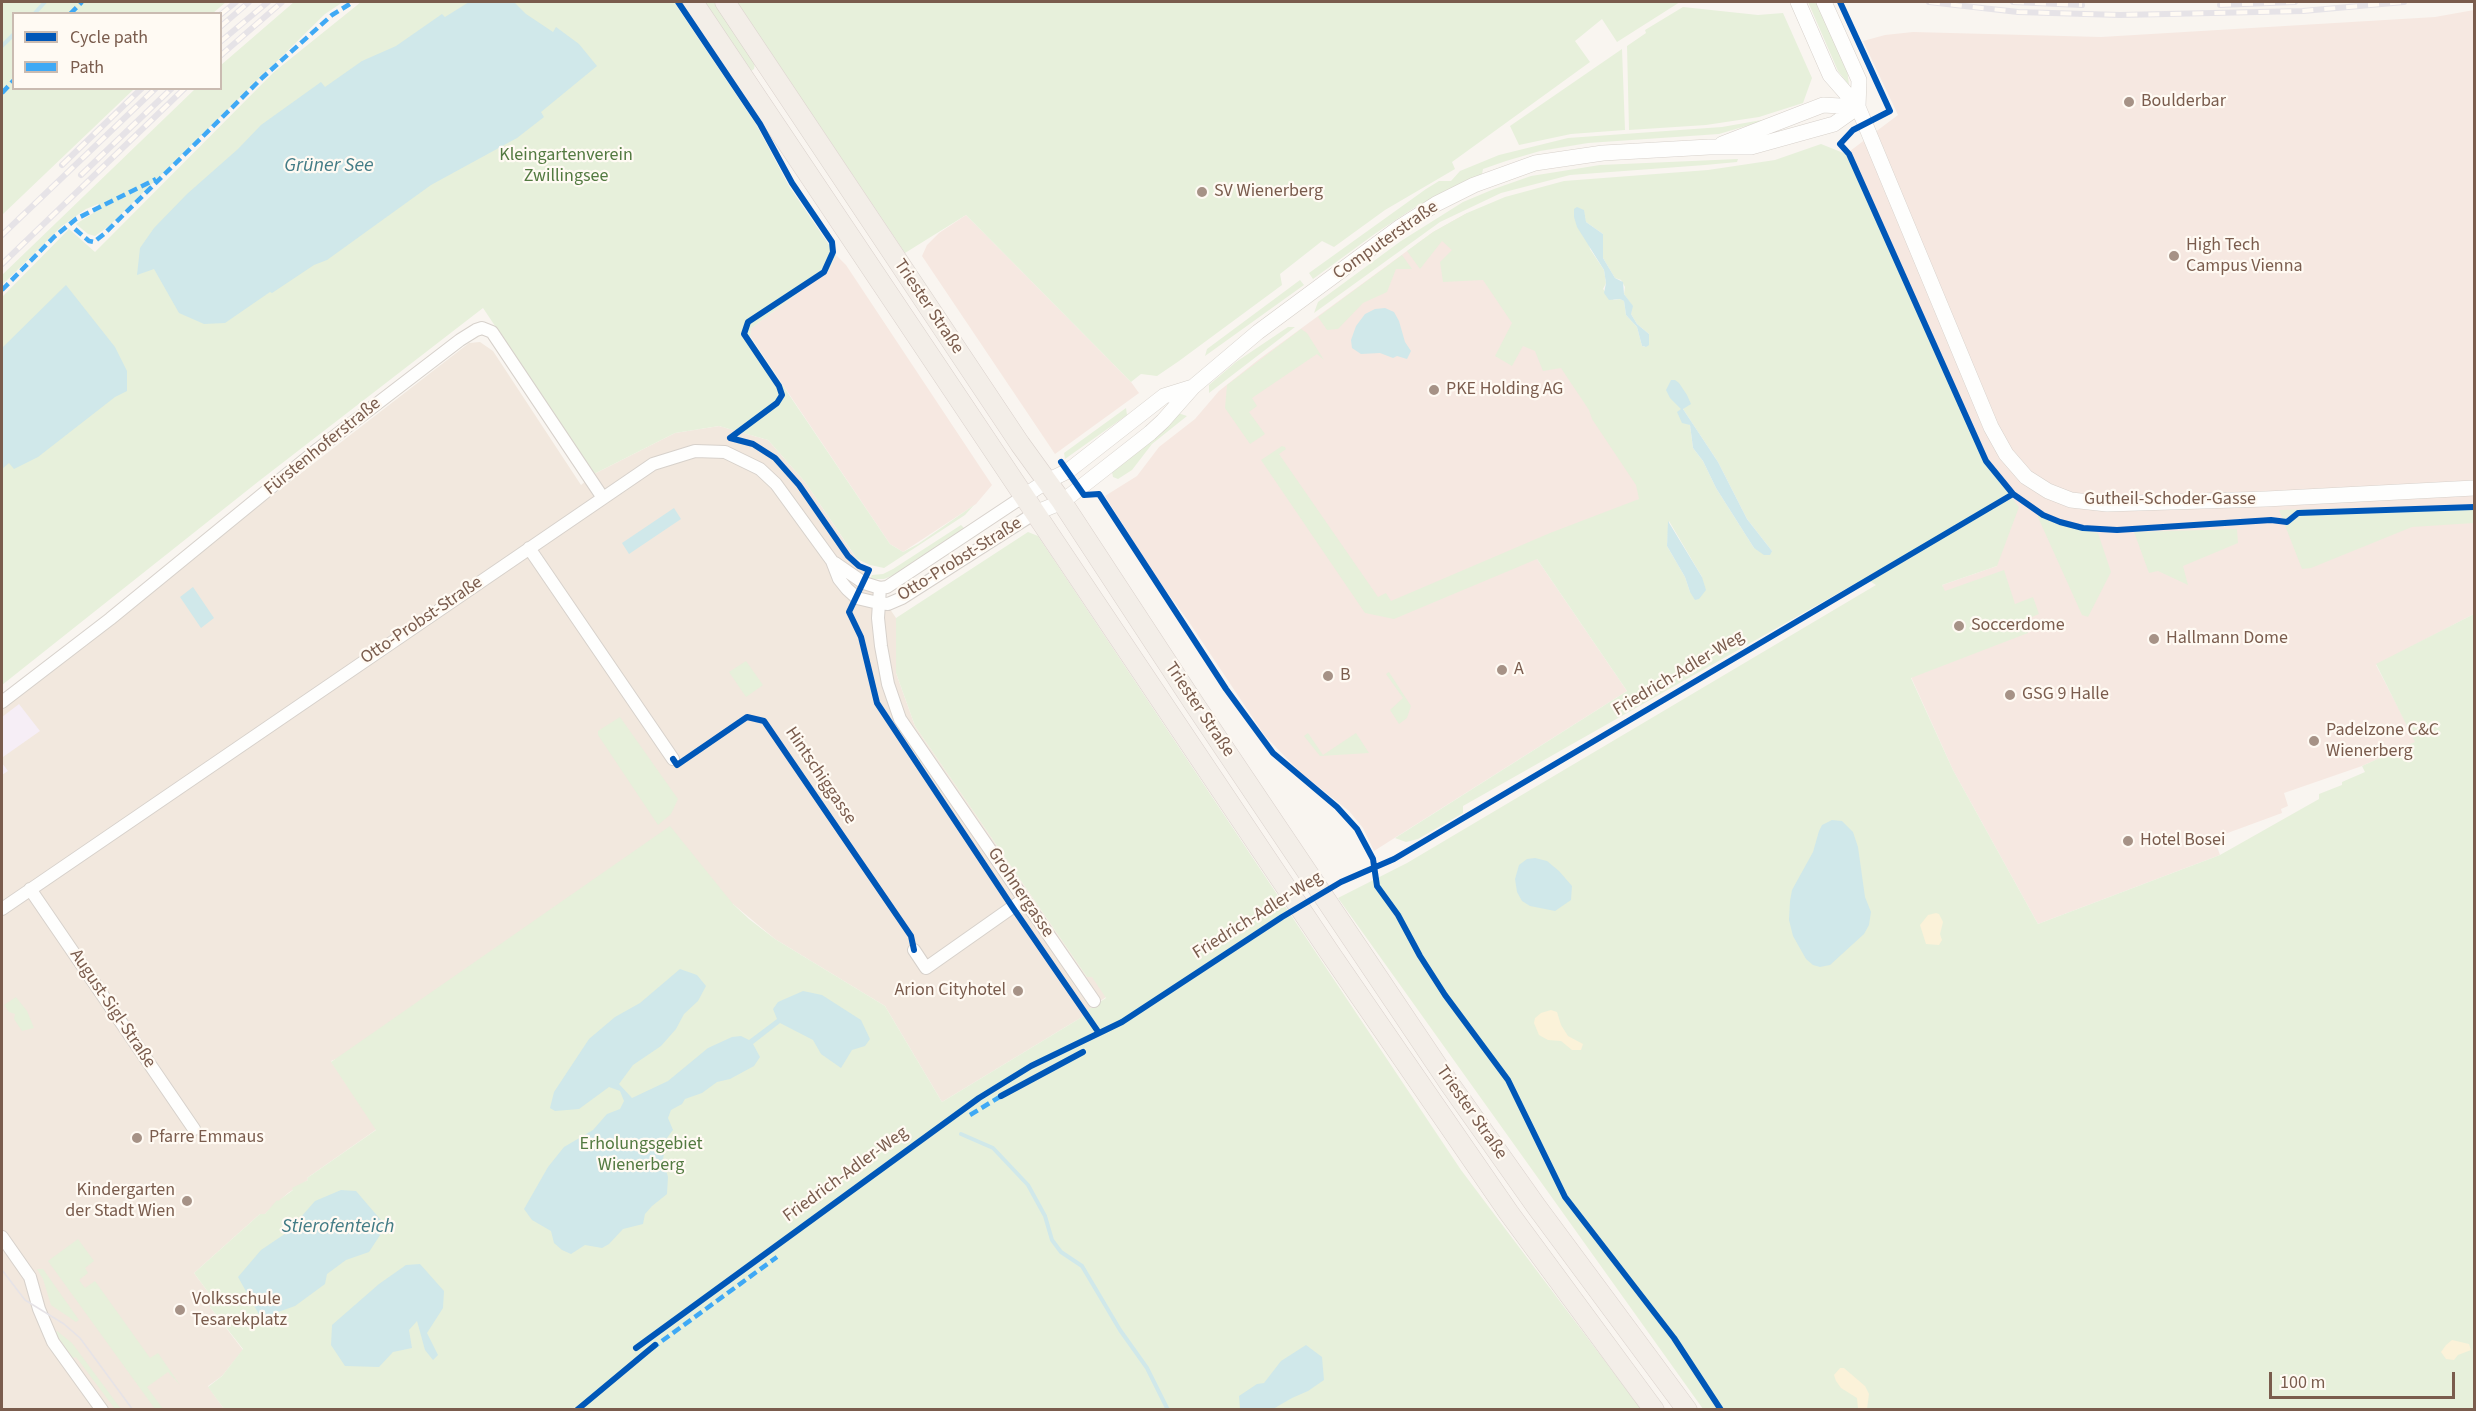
<!DOCTYPE html>
<meta charset="utf-8">
<style>
body{margin:0}
#map{position:relative;width:2476px;height:1411px;overflow:hidden;background:#f9f5f0;font-family:"Source Sans 3",sans-serif}
canvas{display:block}
.frame{position:absolute;inset:0;border:3px solid #7a5c4d;pointer-events:none}
.legend{position:absolute;left:12px;top:12px;width:210px;height:78px;box-sizing:border-box;background:#fffaf3;border:2px solid #cabbb1;margin:0;padding:8px 10px;list-style:none;font-size:18px;color:#7a5c4d}
.legend li{display:flex;align-items:center;gap:12px;height:30px}
.legend b{width:30px;border:2px solid #cabbb1}
.scale{position:absolute;left:2269px;top:1372px;width:186px;height:27px;box-sizing:border-box;border:3px solid #7a5c4d;border-top:0;padding-left:8px;font-size:18px;line-height:21px;white-space:nowrap;color:#7a5c4d;-webkit-text-stroke:4px #fffaf3;paint-order:stroke}
</style>
<div id="map">
<canvas width="2476" height="1411"></canvas>
<div class="frame"></div>
<ul class="legend">
<li><b style="height:8px;background:#0057b8"></b>Cycle path</li>
<li><b style="height:8px;background:#3fa9f5"></b>Path</li>
</ul>
<div class="scale">100 m</div>
</div>
<script>
const g = document.querySelector('canvas').getContext('2d');
g.lineJoin = 'round';
function fillPath(path, color) { g.fillStyle = color; g.fill(path, 'evenodd'); }
const toPath = rows => new Path2D(rows.map(r => 'M' + r).join(''));
function stroke(path, color, width, dash) { g.strokeStyle = color; g.lineWidth = width; g.lineCap = dash ? 'butt' : 'round'; g.setLineDash(dash || []); g.stroke(path); }
function label(font, color, halo, rows, align = 'center') {
  g.font = font + ' "Source Sans 3",sans-serif'; g.lineWidth = 4.5; g.setLineDash([]); g.textBaseline = 'middle'; g.strokeStyle = halo; g.fillStyle = color; for (const [text, x, y, turn = 0] of rows) {
    g.save(); g.translate(x, y); g.rotate((+turn || 0) * Math.PI / 180); g.textAlign = isNaN(turn) ? turn : align; if (halo) g.strokeText(text, 0, 0); g.fillText(text, 0, 0); g.restore();
  }
}
fillPath(toPath([
 [480,342,493,351,581,485,594,474,675,433,719,426,768,440,805,482,896,618,896,673,915,726,1087,977,1092,976,1106,997,1089,1009,1082,1017,942,1102,885,1006,775,939,733,904,331,1061,377,1129,307,1178,308,1180,288,1193,265,1214,260,1214,194,1273,211,1296,210,1307,243,1350,222,1376,208,1386,224,1409,2,1410,2,705,469,343]
]), '#f2e8de');
fillPath(toPath([
 [2474,10,2474,614,2376,665,2416,742,2362,766,2284,793,2288,806,2281,809,2282,813,2214,838,2220,855,2038,924,1953,770,1911,677,1944,591,1942,585,1997,566,1995,478,1984,461,1925,334,1846,154,1898,115,1863,41,1885,35,1913,32,2101,37,2435,17],
 [1467,213,1675,506,1537,559,1627,691,1374,851,1363,828,1349,811,1300,772,1265,736,1189,622,1153,573,1105,496,1137,476,1159,447,1195,419,1219,391,1258,360,1433,232],
 [966,215,1131,382,1139,393,1055,454,922,256,927,245,939,233],
 [836,255,846,265,992,485,976,504,903,552,890,544,750,336,751,328,829,270]
]), '#f6e8e1');
fillPath(toPath([
 [19,704,40,731,3,757,2,763,8,771,2,775,2,717]
]), '#f6eef6');
fillPath(toPath([
 [2,2,226,2,213,13,14,14,14,88,134,89,2,215],
 [294,2,343,2,325,14,109,226,95,236,88,234,76,224,98,210,98,204,86,209,62,226,2,285,2,275,195,89,220,88,221,65],
 [361,2,674,2,756,124,789,186,836,255,829,270,751,328,750,337,890,544,903,552,918,544,974,505,965,515,884,568,870,565,857,559,805,482,768,440,719,426,675,433,594,474,483,308,259,481,2,685,2,297,69,229,95,252,274,72],
 [705,2,714,2,755,63,754,69,751,71],
 [737,2,1680,2,1617,42,1602,19,1575,41,1590,62,1452,162,1455,169,1385,210,1334,247,1322,241,1280,274,1282,285,1179,361,1157,376,1141,374,1131,382,966,215,905,253],
 [1808,2,1817,2,1847,69,1849,85,1838,71],
 [1683,7,1758,15,1783,13,1812,78,1803,103,1759,117,1706,125,1629,130,1627,46,1646,33,1645,30],
 [1622,49,1625,130,1571,134,1519,145,1510,126],
 [1773,118,1719,134,1588,143,1540,151,1506,161,1483,169,1482,174,1417,206,1376,233,1313,279,1309,273,1426,189,1439,181,1451,181,1460,171,1499,155,1568,138,1722,127],
 [1821,144,1846,154,1984,461,2019,507,1997,566,1942,585,1945,591,2004,570,2015,604,2033,597,2039,614,2025,620,2028,633,1911,678,1953,770,2038,924,2220,855,2319,799,2319,794,2342,785,2342,782,2365,772,2362,766,2415,742,2376,664,2474,614,2474,1409,1703,1409,1338,898,1407,863,1876,585,1865,578,1463,806,1463,813,1418,839,1406,842,1395,838,1627,691,1537,559,1394,619,1365,613,1261,460,1282,446,1285,447,1286,449,1279,454,1378,597,1386,593,1391,601,1550,533,1639,499,1636,485,1592,419,1589,410,1561,368,1543,371,1535,351,1523,346,1512,366,1495,356,1512,323,1483,280,1443,282,1440,262,1452,250,1442,241,1420,269,1407,251,1433,232,1467,213,1505,197,1564,181,1708,170,1775,160],
 [1584,210,1586,222,1603,234,1603,258,1615,278,1621,280,1625,287,1624,294,1632,306,1631,314,1637,324,1649,334,1646,347,1642,346,1637,327,1626,315,1624,301,1620,299,1614,300,1603,289,1606,283,1604,270,1590,249],
 [1687,395,1683,409,1718,462,1747,519,1772,551,1754,548,1716,488,1703,461,1693,448,1690,425,1678,412,1681,410],
 [1669,521,1702,577,1690,592,1685,577,1667,546],
 [1738,159,1737,162,1705,165,1570,175,1501,193,1440,222,1314,313,1318,302,1401,241,1463,202,1494,189,1531,176,1600,165],
 [1402,255,1412,269,1396,269,1387,292,1363,303,1338,329,1327,330,1318,317],
 [1300,280,1304,285,1205,356,1207,349],
 [1288,327,1295,327,1209,393,1209,385,1236,362],
 [1301,329,1307,333,1324,360,1317,354,1252,398,1257,406,1249,412,1265,434,1250,444,1225,408,1227,385],
 [1126,408,1127,415,1065,459,1064,453],
 [1178,413,1187,416,1152,444,1132,470,1118,479,1113,477,1112,472],
 [2474,505,2474,523,2412,527,2311,568,2302,569,2279,510],
 [2037,515,2059,525,2098,533,2111,572,2088,617,2082,615],
 [961,525,965,529,894,575,884,579,870,579,872,575,883,574,893,569],
 [2237,529,2238,543,2183,566,2188,585,2158,571,2149,573,2134,532],
 [1028,532,1038,536,1461,1170,1641,1409,224,1409,208,1387,222,1376,243,1349,210,1307,211,1296,194,1273,260,1214,265,1214,277,1200,278,1201,293,1190,292,1188,308,1180,307,1178,376,1130,331,1062,670,826,733,904,749,919,775,939,885,1006,942,1102,1082,1017,1089,1009,1106,998,1092,977,1087,977,915,726,896,673,896,618],
 [746,661,763,685,746,697,729,672],
 [1389,672,1411,706,1407,718,1399,724,1390,710,1403,698,1386,674],
 [620,717,678,799,671,814,658,825,598,735,598,731],
 [1308,733,1323,755,1356,733,1369,753,1320,756,1304,736],
 [16,997,27,1011,34,1028,22,1031,14,1019,15,1014,9,1012,4,1005],
 [78,1239,94,1261,85,1268,88,1273,79,1280,85,1288,95,1281,150,1358,158,1353,180,1385,168,1372,147,1387,163,1409,155,1409,48,1261],
 [37,1269,43,1269,79,1320,76,1322,51,1305,43,1279],
 [57,1331,72,1343,121,1409,115,1409,76,1357,73,1358,55,1333]
]), '#e7f0db');
fillPath(toPath([
 [1936,913,1939,914,1943,922,1940,934,1942,940,1939,945,1926,944,1920,925,1928,915],
 [1551,1010,1557,1012,1561,1025,1568,1036,1583,1044,1581,1050,1572,1050,1561,1041,1548,1040,1539,1035,1534,1023,1535,1018,1541,1013],
 [2452,1340,2469,1344,2471,1350,2458,1355,2454,1360,2446,1359,2441,1352,2446,1345],
 [1840,1368,1844,1368,1865,1386,1869,1394,1867,1409,1858,1408,1857,1398,1841,1388,1836,1381,1834,1375]
]), '#fbf2d9');
fillPath(toPath([
 [469,2,514,2,526,14,553,32,556,27,579,44,597,66,541,112,544,117,517,138,431,185,327,260,314,265,272,293,270,292,225,323,204,324,179,313,154,269,137,275,140,248,154,228,187,194,238,149,261,125,321,82,325,87,362,61,396,46,442,14,445,17],
 [1577,207,1584,210,1586,222,1603,234,1603,258,1615,278,1623,282,1624,294,1633,306,1631,314,1637,324,1649,334,1649,345,1646,347,1642,346,1637,327,1626,315,1624,301,1620,299,1609,300,1604,293,1606,283,1604,270,1577,227,1574,217,1574,209],
 [66,285,115,347,127,371,127,391,115,397,38,457,14,469,9,463,2,469,2,348],
 [1385,308,1394,312,1399,321,1405,342,1411,351,1407,359,1397,356,1393,358,1380,353,1361,354,1352,348,1351,340,1356,326,1365,314,1375,309],
 [1671,380,1675,380,1679,383,1687,395,1691,404,1683,409,1718,462,1747,519,1772,551,1770,555,1764,555,1754,548,1716,488,1703,461,1693,448,1690,425,1682,423,1677,412,1681,409,1670,398,1666,390],
 [674,508,681,519,629,554,622,543],
 [1668,521,1702,577,1706,590,1699,599,1695,600,1690,592,1685,577,1667,546],
 [193,587,214,618,201,628,180,597],
 [1832,820,1842,821,1853,832,1858,847,1865,897,1871,912,1869,925,1864,934,1830,965,1820,967,1813,965,1806,959,1793,936,1789,920,1790,901,1792,890,1813,852,1819,831,1822,825],
 [1535,858,1547,861,1559,871,1572,886,1571,900,1555,911,1530,906,1522,901,1517,892,1515,879,1519,865,1527,859],
 [680,969,697,975,706,986,698,1001,684,1014,676,1029,661,1046,633,1065,619,1084,632,1098,668,1081,708,1048,732,1037,741,1036,749,1040,777,1019,773,1009,778,1002,803,991,822,995,861,1020,870,1039,865,1046,852,1050,841,1068,821,1054,813,1040,780,1023,753,1044,760,1057,754,1066,730,1079,717,1082,702,1093,685,1099,682,1104,671,1110,668,1118,673,1130,667,1138,663,1159,668,1177,667,1194,652,1206,645,1214,643,1224,623,1229,609,1244,602,1248,585,1245,571,1254,562,1250,554,1243,551,1231,532,1220,524,1209,548,1167,564,1147,593,1130,607,1114,620,1109,624,1101,620,1091,609,1087,579,1109,555,1111,550,1108,554,1092,589,1039,615,1017,640,1003],
 [341,1190,356,1191,386,1226,369,1252,346,1260,327,1274,325,1284,295,1306,261,1318,238,1277,261,1250,298,1225,301,1217,315,1201],
 [420,1264,444,1291,443,1308,427,1333,438,1355,433,1360,425,1350,417,1321,409,1330,412,1348,393,1352,379,1367,345,1366,331,1345,332,1325,379,1284,406,1265],
 [1306,1345,1322,1357,1324,1380,1308,1391,1292,1398,1273,1409,1240,1409,1239,1396,1257,1384,1264,1383,1281,1361]
]), '#d0e8ea');
stroke(toPath([
 [34,14,45,2],
 [2,46,14,34],
 [961,1134,993,1148,1028,1185,1045,1216,1052,1240,1061,1252,1082,1266,1120,1330,1147,1368,1168,1410]
]), '#d0e8ea', 4);
const minor = toPath([
 [529,548,673,759],
 [835,563,864,583,880,588,887,587,1024,496],
 [880,588,878,618,881,646,888,684,900,719,1094,1001],
 [2,702,110,619,318,449,460,340,476,330,482,328,492,332,603,498],
 [30,889,194,1129],
 [2,909,653,464,695,451,725,452,760,469,776,484,832,561,839,579,847,589,857,598,878,603,888,604,902,598,1035,513],
 [914,950,926,968,1024,899],
 [2,1237,30,1277,39,1309,53,1342,102,1410]
]);
const tertiary = toPath([
 [1798,2,1830,75,1858,107,1991,427,2006,454,2026,477,2048,491,2071,500,2107,504,2266,499,2474,488],
 [1824,2,1859,80,1858,107],
 [1722,144,1823,105,1858,107],
 [1024,496,1047,481,1068,471,1164,396,1193,387],
 [1035,513,1062,502,1150,433,1163,421,1193,387,1258,332,1400,227,1436,204,1474,185,1535,163,1603,153,1709,147,1751,147,1834,124,1858,107]
]);
const primary = toPath([
 [693,2,1330,953,1509,1213,1654,1410],
 [725,2,1020,444,1062,502,1193,702,1449,1083,1536,1206,1687,1410]
]);
stroke(minor, '#d7d1cb', 14);
stroke(tertiary, '#d7d1cb', 16);
stroke(primary, '#dad1cc', 21);
stroke(minor, '#fefefd', 12);
stroke(tertiary, '#fefefd', 15);
stroke(primary, '#f3eee8', 20);
stroke(toPath([
 [2,1270,25,1300,64,1324,80,1338,133,1410]
]), '#e6e3e7', 1.5);
const rail = toPath([
 [1929,2,2018,12,2120,15,2303,11,2404,2],
 [2013,2,2082,5],
 [2220,5,2295,2],
 [220,15,236,2],
 [220,27,249,2],
 [220,42,268,2],
 [220,56,282,2],
 [62,165,142,88],
 [81,175,172,88],
 [2,235,156,88],
 [2,264,185,88]
]);
stroke(rail, '#e6e3e7', 6);
stroke(rail, '#fffaf3', 4, [11]);
stroke(toPath([
 [70,14,82,2],
 [2,93,14,80],
 [75,229,89,241,94,242,104,234,262,78,332,15,353,2],
 [2,290,54,237,76,219,156,179],
 [970,1115,1006,1093],
 [651,1349,777,1257]
]), '#3fa9f5', 4.5, [9, 4.5]);
stroke(toPath([
 [678,2,760,124,792,183,832,242,833,252,824,272,748,322,744,334,779,386,782,395,777,403,730,438],
 [1840,2,1890,111,1853,130,1840,144,1849,154,1986,461,2013,494,2043,515,2060,522,2083,528,2117,530,2271,520,2287,522,2298,513,2474,507],
 [730,438,753,444,775,458,799,485,848,556,859,566,869,570,849,612,861,637,877,703,1013,908,1099,1033],
 [1061,462,1084,495,1099,494,1226,689,1273,753,1337,807,1357,829,1373,859,1377,886,1398,915,1420,956,1445,995,1508,1080,1565,1197,1674,1338,1721,1410],
 [673,759,677,765,747,717,764,721,911,936,914,950],
 [1001,1096,1083,1052],
 [636,1348,979,1098,1031,1066,1122,1022,1282,917,1341,882,1394,859,2013,494],
 [577,1410,655,1345]
]), '#0057b8', 6);
for (const [x, y, r, color] of [
 [2129,102,6,"#a69286"],
 [1202,192,6,"#a69286"],
 [2174,256,6,"#a69286"],
 [1434,390,6,"#a69286"],
 [1959,626,6,"#a69286"],
 [2154,639,6,"#a69286"],
 [1502,670,6,"#a69286"],
 [1328,676,6,"#a69286"],
 [2010,695,6,"#a69286"],
 [2314,741,6,"#a69286"],
 [2128,841,6,"#a69286"],
 [1018,991,6,"#a69286"],
 [137,1138,6,"#a69286"],
 [187,1201,6,"#a69286"],
 [180,1310,6,"#a69286"]
]) { const dot = new Path2D(); dot.arc(x, y, r, 0, 2 * Math.PI); g.fillStyle = color; g.fill(dot); stroke(dot, '#fffaf3', 2); }
label('18px', '#7a5c4d', '#fffaf3', [
 ["Boulderbar",2141,102],
 ["SV Wienerberg",1214,192],
 ["High Tech",2186,246],
 ["Campus Vienna",2186,267],
 ["PKE Holding AG",1446,390],
 ["Soccerdome",1971,626],
 ["Hallmann Dome",2166,639],
 ["A",1514,670],
 ["B",1340,676],
 ["GSG 9 Halle",2022,695],
 ["Padelzone C&C",2326,731],
 ["Wienerberg",2326,752],
 ["Hotel Bosei",2140,841],
 ["Arion Cityhotel",1006,991,"right"],
 ["Pfarre Emmaus",149,1138],
 ["Kindergarten",175,1191,"right"],
 ["der Stadt Wien",175,1212,"right"],
 ["Volksschule",192,1300],
 ["Tesarekplatz",192,1321]
], 'left');
label('18px', '#537a41', '#fffaf3', [
 ["Kleingartenverein",566,156],
 ["Zwillingsee",566,177],
 ["Erholungsgebiet",641,1145],
 ["Wienerberg",641,1166]
]);
label('18px', '#7a5c4d', '#fffaf3', [
 ["Computerstraße",1386,241,-35],
 ["Triester Straße",928,307,56],
 ["Fürstenhoferstraße",323,447,-39],
 ["Gutheil-Schoder-Gasse",2170,500],
 ["Otto-Probst-Straße",960,560,-32],
 ["Otto-Probst-Straße",422,621,-34],
 ["Friedrich-Adler-Weg",1679,674,-31],
 ["Triester Straße",1199,710,56],
 ["Hintschiggasse",820,776,56],
 ["Grohnergasse",1020,893,56],
 ["Friedrich-Adler-Weg",1258,916,-32],
 ["August-Sigl-Straße",112,1009,56],
 ["Triester Straße",1471,1113,55],
 ["Friedrich-Adler-Weg",846,1175,-36]
]);
label('italic 20px', '#437c86', '#fffaf3', [
 ["Grüner See",329,167],
 ["Stierofenteich",338,1228]
]);
</script>
